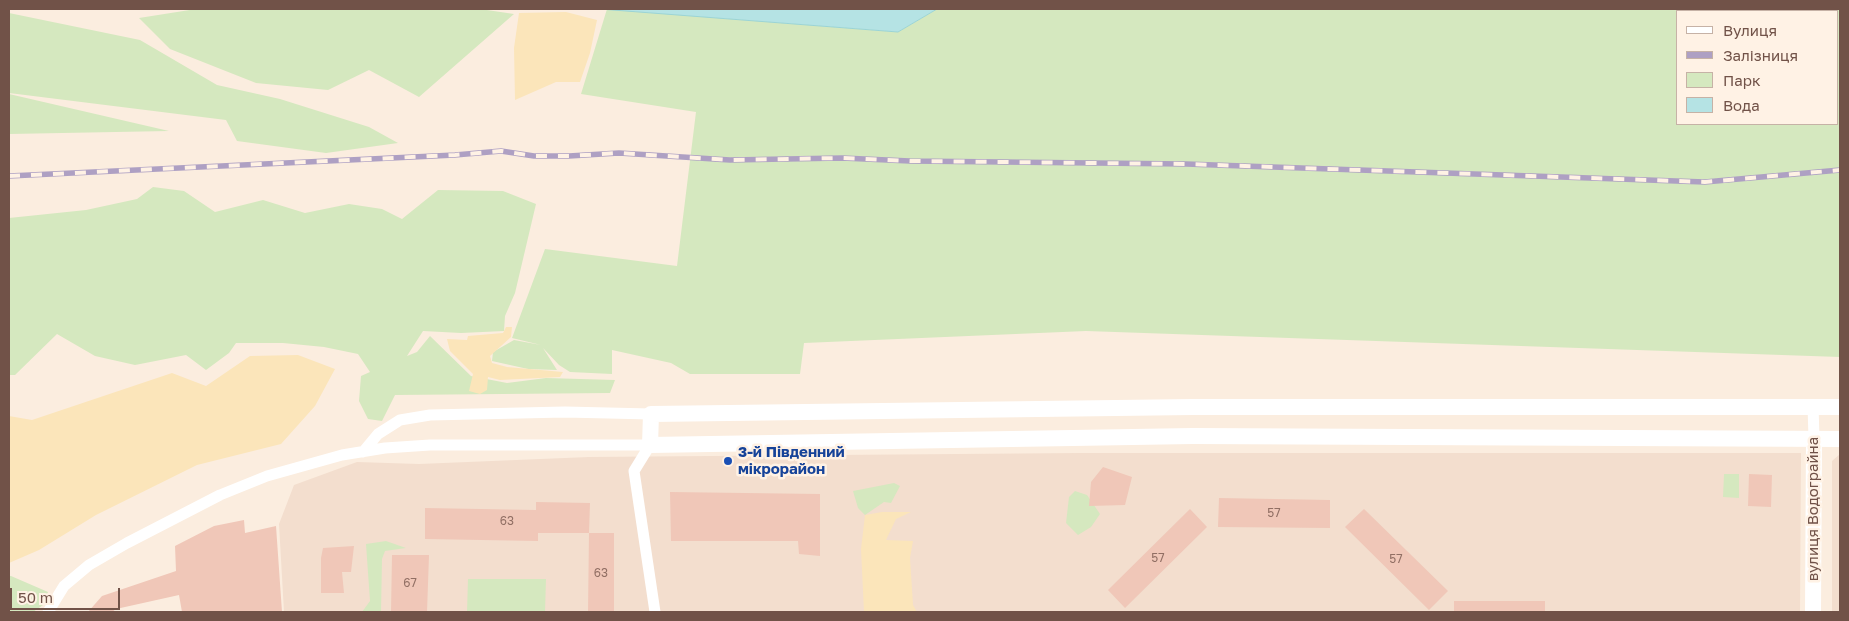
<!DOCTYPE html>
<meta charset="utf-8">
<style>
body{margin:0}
#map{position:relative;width:1849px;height:621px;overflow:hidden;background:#fbeddf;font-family:"Golos Text",sans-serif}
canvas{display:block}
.frame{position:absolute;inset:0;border:10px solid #715248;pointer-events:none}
.legend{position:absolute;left:1676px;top:10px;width:162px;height:115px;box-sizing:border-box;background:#fff2e5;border:1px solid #c6b2a6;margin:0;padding:6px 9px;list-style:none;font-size:15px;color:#715248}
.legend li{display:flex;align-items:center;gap:10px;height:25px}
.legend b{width:25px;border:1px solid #c6b2a6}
.scale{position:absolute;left:10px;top:588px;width:110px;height:22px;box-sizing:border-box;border:2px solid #715248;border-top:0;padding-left:6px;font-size:15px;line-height:18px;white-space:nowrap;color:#715248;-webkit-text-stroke:4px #fff2e5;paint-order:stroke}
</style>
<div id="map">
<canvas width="1849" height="621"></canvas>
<div class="frame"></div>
<ul class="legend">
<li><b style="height:6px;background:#fff"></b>Вулиця</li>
<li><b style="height:6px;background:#aea0c3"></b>Залізниця</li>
<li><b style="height:14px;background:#d5e8bf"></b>Парк</li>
<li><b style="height:14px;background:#b5e3e4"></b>Вода</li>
</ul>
<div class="scale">50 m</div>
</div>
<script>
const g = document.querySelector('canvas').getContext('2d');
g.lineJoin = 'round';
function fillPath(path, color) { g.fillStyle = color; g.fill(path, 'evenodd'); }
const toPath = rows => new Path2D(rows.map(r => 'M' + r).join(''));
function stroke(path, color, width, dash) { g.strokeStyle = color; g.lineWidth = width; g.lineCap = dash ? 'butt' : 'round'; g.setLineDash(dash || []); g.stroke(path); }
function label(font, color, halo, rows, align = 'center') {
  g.font = font + ' "Golos Text",sans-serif'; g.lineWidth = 5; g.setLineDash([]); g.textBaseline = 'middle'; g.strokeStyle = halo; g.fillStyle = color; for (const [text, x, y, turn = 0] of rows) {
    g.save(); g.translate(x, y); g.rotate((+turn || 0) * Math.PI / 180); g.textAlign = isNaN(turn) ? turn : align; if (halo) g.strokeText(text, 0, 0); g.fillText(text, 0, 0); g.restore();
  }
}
fillPath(toPath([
 [1080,453,1801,453,1800,612,284,612,279,524,294,485,357,462,419,464,589,457],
 [1840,454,1840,612,1832,612,1832,461]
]), '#f3dece');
fillPath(toPath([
 [196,9,480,9,514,14,419,97,369,70,328,90,256,83,170,49,139,18],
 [607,9,898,32,937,9,1840,9,1840,357,1086,331,804,343,800,374,690,374,671,363,612,350,612,374,570,372,559,365,543,348,557,370,528,369,492,361,493,352,514,340,541,345,512,338,545,249,677,266,696,112,581,94],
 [1678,11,1838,11,1838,124,1678,124],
 [9,13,140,40,217,85,280,99,369,127,398,143,326,153,237,141,226,120,9,93],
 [9,94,169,131,9,134],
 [153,187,184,191,215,212,263,200,305,213,349,204,382,209,402,219,438,190,503,191,536,204,515,293,505,316,504,331,461,333,423,331,407,356,417,352,430,336,471,376,507,383,546,378,615,380,610,393,395,395,382,421,368,419,359,401,361,376,370,372,358,354,324,347,283,343,236,343,229,353,206,370,186,355,135,365,95,356,57,334,15,375,9,375,9,218,86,210,137,199],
 [1724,474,1739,474,1739,498,1723,497],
 [894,483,900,486,891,503,884,502,865,515,858,508,853,491],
 [1075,491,1087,495,1100,514,1091,527,1078,535,1066,523,1069,497],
 [386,541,406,548,385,551,382,559,381,612,362,612,370,601,366,544],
 [9,576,11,576,48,592,43,605,33,612,9,612],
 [468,579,546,579,545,612,467,612]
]), '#d5e8bf');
fillPath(toPath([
 [566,12,597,20,590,53,580,82,556,82,515,100,514,48,519,13],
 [506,327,512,327,511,337,490,356,492,363,507,367,563,372,560,377,500,380,488,377,487,390,480,394,469,391,473,374,450,351,447,339,467,340,468,336,503,333],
 [298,355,335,369,315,406,281,444,197,465,96,515,39,550,9,563,9,416,32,420,172,373,206,386,250,356],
 [882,512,911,512,896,519,886,540,913,541,910,558,913,605,917,612,864,612,861,549,865,515]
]), '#fbe5ba');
const water = toPath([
 [600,9,937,9,898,32,600,9]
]);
fillPath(water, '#b5e3e4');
stroke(water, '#9bd4d5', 1);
fillPath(toPath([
 [1103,467,1132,477,1125,505,1089,506,1091,482],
 [1749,474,1772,475,1771,507,1748,506],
 [670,492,820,494,820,556,799,554,798,541,671,541],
 [1219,498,1330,500,1330,528,1218,527],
 [536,502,590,503,589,533,538,533,538,541,425,539,425,508,536,510],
 [1190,509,1207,527,1125,608,1108,590],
 [1364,509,1448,591,1429,610,1345,527],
 [244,520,245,533,276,526,282,612,182,612,179,595,116,609,112,612,88,612,102,596,176,571,175,546,214,526],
 [589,533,614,533,614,612,588,612],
 [354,546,351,572,342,572,344,593,321,593,321,558,323,548],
 [392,555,429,555,427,612,391,612],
 [1454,601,1545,601,1545,612,1454,612]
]), '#f0c7b8');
stroke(toPath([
 [1813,406,1814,438],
 [650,445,634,471,655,612],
 [363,452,378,434,400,420,430,415,565,412,651,414],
 [48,612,64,586,89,565,127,543,220,495,267,476,342,455,385,448,430,445,650,445]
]), '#fff', 11);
stroke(toPath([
 [1840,407,1193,407,651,414,650,445,1193,436,1840,439],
 [1813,612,1814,438]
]), '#fff', 16);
const rail = toPath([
 [9,176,455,155,501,151,534,156,569,156,619,153,730,160,842,158,910,161,1186,164,1705,182,1840,170]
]);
stroke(rail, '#aea0c3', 5.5);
stroke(rail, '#fff2e5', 4, [11]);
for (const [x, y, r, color] of [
 [728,461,5,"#1a4fb4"]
]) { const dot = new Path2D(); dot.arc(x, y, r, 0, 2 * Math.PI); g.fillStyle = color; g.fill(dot); stroke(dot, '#fff2e5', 2); }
label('12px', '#916f64', null, [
 ["57",1274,513],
 ["63",507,521],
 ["57",1158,558],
 ["57",1396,559],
 ["63",601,573],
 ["67",410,583]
]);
label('bold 15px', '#164399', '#fff2e5', [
 ["3-й Південний",738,452],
 ["мікрорайон",738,469]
], 'left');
label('15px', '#715248', '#fff2e5', [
 ["вулиця Водограйна",1813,509,-90]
]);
</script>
